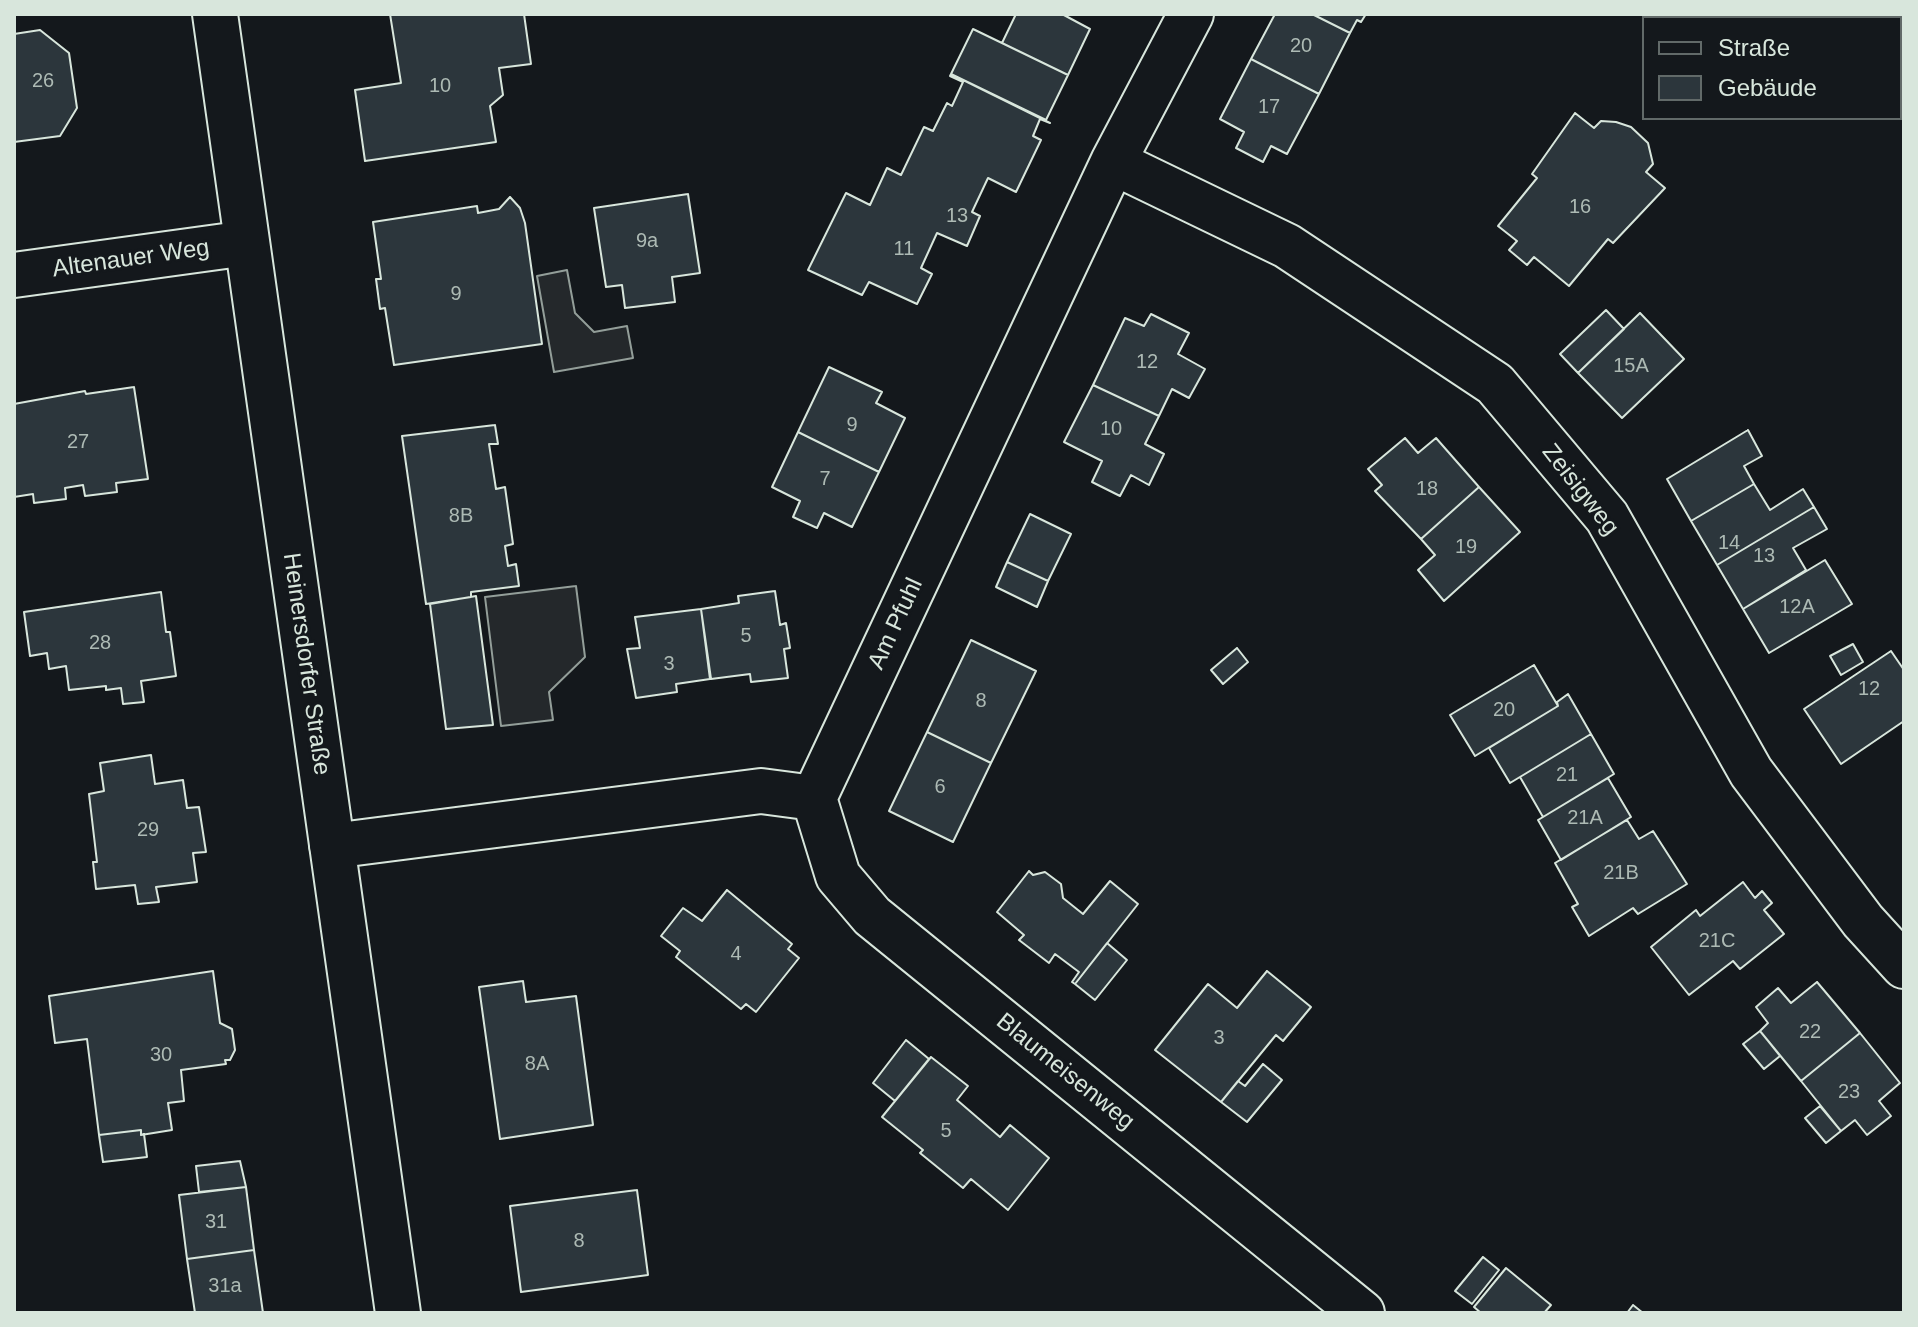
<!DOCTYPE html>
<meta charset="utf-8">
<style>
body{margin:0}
#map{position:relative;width:1918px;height:1327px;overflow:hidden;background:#14181c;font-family:Arial,sans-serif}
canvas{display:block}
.frame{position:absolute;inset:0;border:16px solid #d8e6dc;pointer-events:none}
.legend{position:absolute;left:1642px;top:16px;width:260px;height:104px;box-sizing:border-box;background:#14181c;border:2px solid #626a69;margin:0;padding:10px 14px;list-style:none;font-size:24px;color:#d8e6dc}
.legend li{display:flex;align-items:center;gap:16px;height:40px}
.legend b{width:40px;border:2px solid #626a69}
</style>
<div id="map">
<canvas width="1918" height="1327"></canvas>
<div class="frame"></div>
<ul class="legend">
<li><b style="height:10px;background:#14181c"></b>Straße</li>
<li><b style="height:22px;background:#2c363c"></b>Gebäude</li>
</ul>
</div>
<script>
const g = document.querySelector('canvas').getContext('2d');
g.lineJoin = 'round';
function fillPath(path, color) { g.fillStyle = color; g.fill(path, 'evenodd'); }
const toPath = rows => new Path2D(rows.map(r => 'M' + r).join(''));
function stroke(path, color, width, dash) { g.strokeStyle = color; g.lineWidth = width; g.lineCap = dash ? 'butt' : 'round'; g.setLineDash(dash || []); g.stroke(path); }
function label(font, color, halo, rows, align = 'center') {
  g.font = font + ' Arial,sans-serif'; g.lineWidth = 6; g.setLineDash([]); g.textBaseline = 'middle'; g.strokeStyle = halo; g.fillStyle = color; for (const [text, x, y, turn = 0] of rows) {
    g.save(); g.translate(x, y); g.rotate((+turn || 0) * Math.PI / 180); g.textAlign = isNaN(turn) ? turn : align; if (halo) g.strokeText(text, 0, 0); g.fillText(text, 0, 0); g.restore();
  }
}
const parking = toPath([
 [567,270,575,313,594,332,627,326,633,358,554,372,537,276,567,270],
 [576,586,585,657,549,692,553,720,501,726,485,597,576,586]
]);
fillPath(parking, '#24282b');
stroke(parking, '#939e99', 2);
const building = toPath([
 [390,14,524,14,531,64,499,68,503,95,490,106,496,142,365,161,355,90,401,83,390,14],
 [1016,14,1062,14,1090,29,1068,75,1002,43,1016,14],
 [1275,14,1312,14,1350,33,1319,94,1251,59,1275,14],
 [1312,14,1366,14,1361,22,1357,20,1350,33,1312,14],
 [973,29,1068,75,1046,120,951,74,973,29],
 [40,30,69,53,77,108,60,136,14,142,14,34,40,30],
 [1251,59,1319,94,1287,154,1271,146,1263,162,1236,148,1244,132,1220,119,1251,59],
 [951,74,1050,123,1040,119,1033,136,1041,140,1016,192,988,178,972,212,980,216,967,246,937,233,921,268,932,274,917,304,869,282,862,295,808,270,846,193,870,205,887,168,901,175,924,127,933,131,947,103,952,106,963,82,950,76,951,74],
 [1575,113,1594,128,1601,121,1616,122,1631,127,1648,143,1653,164,1646,172,1665,188,1613,243,1608,239,1569,286,1534,257,1527,265,1509,250,1517,241,1498,226,1537,178,1532,174,1575,113],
 [688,194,700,273,672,277,675,302,625,308,622,285,606,287,594,208,688,194],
 [510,197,520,208,525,223,542,344,394,365,385,308,380,309,376,279,381,279,373,222,477,206,478,213,499,209,510,197],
 [1606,310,1624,329,1578,373,1560,354,1606,310],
 [1640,313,1684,359,1622,418,1578,373,1640,313],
 [1151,314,1189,333,1178,354,1205,369,1189,398,1172,389,1159,416,1093,385,1125,318,1144,326,1151,314],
 [829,367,882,392,876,403,905,418,879,472,798,432,829,367],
 [1093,385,1159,416,1145,444,1164,454,1149,485,1131,475,1120,496,1092,482,1102,461,1064,442,1093,385],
 [134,387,148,479,116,483,117,492,85,496,83,485,65,488,66,499,34,503,33,494,14,497,14,404,85,391,86,394,134,387],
 [495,425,498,444,489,444,496,489,505,487,513,544,505,546,508,566,516,564,519,586,471,592,471,597,426,604,402,436,495,425],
 [1748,430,1762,456,1744,466,1754,484,1691,521,1667,479,1748,430],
 [798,432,879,472,852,527,824,513,817,528,793,517,800,501,772,487,798,432],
 [1405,438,1418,453,1436,438,1479,487,1421,539,1375,491,1382,485,1368,469,1405,438],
 [1754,484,1770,510,1803,489,1814,507,1717,565,1691,521,1754,484],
 [1479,487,1520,532,1444,601,1418,570,1435,555,1421,539,1479,487],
 [1814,507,1827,529,1793,548,1806,570,1743,609,1717,565,1814,507],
 [1030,514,1071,534,1048,581,1007,562,1030,514],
 [1825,560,1852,604,1769,653,1743,609,1825,560],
 [1007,562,1048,581,1037,607,996,587,1007,562],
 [775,591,780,625,786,623,790,648,784,649,788,678,751,682,750,674,711,679,701,609,739,603,738,596,775,591],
 [161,592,166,632,170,632,176,676,141,681,144,702,123,704,121,688,106,690,106,686,69,690,66,666,49,669,47,653,30,656,24,612,161,592],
 [476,596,493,725,446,729,430,604,476,596],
 [701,609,710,679,676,684,677,692,636,698,627,649,640,648,635,617,701,609],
 [971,640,1036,671,991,763,927,732,971,640],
 [1853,644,1863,662,1841,675,1830,656,1853,644],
 [1237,648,1248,662,1223,684,1211,670,1237,648],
 [1891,651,1904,670,1904,721,1841,764,1804,709,1891,651],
 [1534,665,1558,706,1475,756,1450,715,1534,665],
 [1568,694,1591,734,1510,783,1489,748,1558,706,1557,702,1568,694],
 [927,732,991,763,953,842,889,811,927,732],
 [1591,734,1614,774,1543,817,1520,777,1591,734],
 [151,755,155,784,183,780,187,808,199,807,206,852,193,853,197,882,156,887,159,902,138,904,135,885,96,889,93,862,97,862,89,794,104,791,100,763,151,755],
 [1608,778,1631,817,1561,860,1538,820,1608,778],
 [1627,820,1639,839,1653,831,1687,884,1638,914,1633,908,1589,936,1572,907,1578,904,1555,863,1627,820],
 [1029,871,1033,875,1045,872,1061,884,1063,898,1083,914,1110,881,1138,904,1075,984,1072,982,1079,972,1055,954,1049,963,1019,940,1024,935,997,912,1029,871],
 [1743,882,1755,898,1762,891,1772,903,1764,910,1784,934,1740,969,1733,961,1689,995,1651,947,1696,910,1700,916,1743,882],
 [727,890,792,944,788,949,799,958,756,1012,746,1004,741,1009,676,957,680,951,661,936,683,908,702,921,727,890],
 [1107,943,1127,960,1095,1000,1075,984,1107,943],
 [213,971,220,1023,232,1029,235,1050,230,1060,225,1060,226,1064,181,1070,184,1101,168,1103,172,1130,141,1135,141,1130,99,1135,87,1039,55,1043,49,996,213,971],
 [1267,971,1311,1007,1283,1041,1276,1035,1221,1102,1155,1050,1208,984,1237,1008,1267,971],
 [523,981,526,1002,576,996,593,1125,500,1139,479,987,523,981],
 [1817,982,1860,1033,1801,1081,1760,1031,1768,1023,1756,1007,1778,988,1791,1003,1817,982],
 [1760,1031,1780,1056,1764,1069,1743,1044,1760,1031],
 [1860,1033,1900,1083,1879,1101,1891,1116,1867,1135,1855,1120,1841,1131,1801,1081,1860,1033],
 [906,1040,929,1059,895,1101,873,1083,906,1040],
 [931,1057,968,1086,957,1100,1000,1137,1010,1125,1049,1158,1008,1210,971,1179,963,1188,920,1153,923,1150,882,1117,931,1057],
 [1263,1064,1282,1080,1247,1122,1221,1102,1238,1081,1245,1086,1263,1064],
 [1820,1106,1841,1131,1826,1143,1805,1118,1820,1106],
 [141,1130,141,1135,144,1134,147,1157,103,1162,99,1135,141,1130],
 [240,1161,246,1187,199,1192,196,1166,240,1161],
 [246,1187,254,1250,187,1259,179,1195,246,1187],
 [637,1190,648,1275,521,1292,510,1206,637,1190],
 [254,1250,263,1313,195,1313,187,1259,254,1250],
 [1483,1257,1499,1270,1472,1304,1455,1291,1483,1257],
 [1506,1268,1551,1305,1544,1313,1481,1313,1474,1307,1506,1268],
 [1633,1305,1643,1313,1627,1313,1633,1305]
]);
fillPath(building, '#2c363c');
stroke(building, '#d8e6dc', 2);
const minor = toPath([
 [215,14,398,1313],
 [1113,162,1287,246,1495,384,1607,517,1751,772,1863,921,1904,966],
 [14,275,247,243],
 [814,798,1113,162,1191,14],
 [814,798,838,876,872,916,1362,1313],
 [332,846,761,791,814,798]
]);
stroke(minor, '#d8e6dc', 48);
stroke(minor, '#14181c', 44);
label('20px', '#adbab4', null, [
 ["20",1301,46],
 ["26",43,81],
 ["10",440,86],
 ["17",1269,107],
 ["16",1580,207],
 ["13",957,216],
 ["9a",647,241],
 ["11",904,249],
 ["9",456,294],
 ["12",1147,362],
 ["15A",1631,366],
 ["9",852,425],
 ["10",1111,429],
 ["27",78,442],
 ["7",825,479],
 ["18",1427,489],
 ["8B",461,516],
 ["14",1729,543],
 ["19",1466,547],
 ["13",1764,556],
 ["12A",1797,607],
 ["5",746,636],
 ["28",100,643],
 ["3",669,664],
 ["12",1869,689],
 ["8",981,701],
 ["20",1504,710],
 ["21",1567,775],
 ["6",940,787],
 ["21A",1585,818],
 ["29",148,830],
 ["21B",1621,873],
 ["21C",1717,941],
 ["4",736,954],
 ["22",1810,1032],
 ["3",1219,1038],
 ["30",161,1055],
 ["8A",537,1064],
 ["23",1849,1092],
 ["5",946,1131],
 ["31",216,1222],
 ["8",579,1241],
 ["31a",225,1286]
]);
label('24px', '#d8e6dc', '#14181c', [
 ["Altenauer Weg",131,259,-8],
 ["Zeisigweg",1580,490,52],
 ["Am Pfuhl",896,624,-65],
 ["Heinersdorfer Straße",306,664,82],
 ["Blaumeisenweg",1065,1072,39]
]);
</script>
